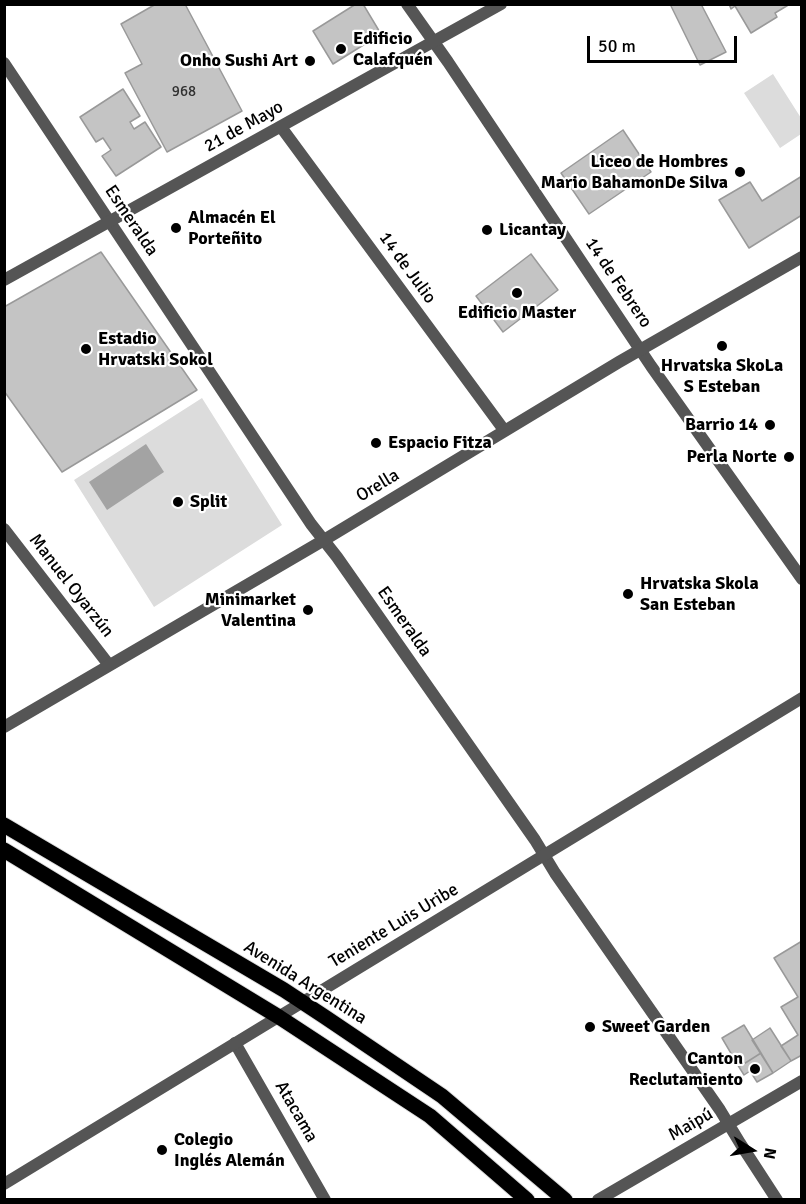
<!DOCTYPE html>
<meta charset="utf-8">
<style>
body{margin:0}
#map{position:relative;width:806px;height:1204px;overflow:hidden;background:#fff;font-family:Signika,sans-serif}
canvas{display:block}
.frame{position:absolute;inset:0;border:6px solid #000;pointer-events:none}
.north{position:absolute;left:722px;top:1120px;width:60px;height:60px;-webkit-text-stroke:4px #fff;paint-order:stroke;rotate:101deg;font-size:16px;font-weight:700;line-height:24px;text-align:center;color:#000}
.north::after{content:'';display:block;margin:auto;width:21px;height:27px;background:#000;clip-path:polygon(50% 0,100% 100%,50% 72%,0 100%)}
.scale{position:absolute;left:587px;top:36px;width:150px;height:27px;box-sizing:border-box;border:3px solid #000;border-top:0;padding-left:8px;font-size:18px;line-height:21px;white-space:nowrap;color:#000;-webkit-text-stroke:4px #fff;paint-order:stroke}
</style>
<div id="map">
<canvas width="806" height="1204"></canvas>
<div class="frame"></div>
<div class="north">N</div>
<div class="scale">50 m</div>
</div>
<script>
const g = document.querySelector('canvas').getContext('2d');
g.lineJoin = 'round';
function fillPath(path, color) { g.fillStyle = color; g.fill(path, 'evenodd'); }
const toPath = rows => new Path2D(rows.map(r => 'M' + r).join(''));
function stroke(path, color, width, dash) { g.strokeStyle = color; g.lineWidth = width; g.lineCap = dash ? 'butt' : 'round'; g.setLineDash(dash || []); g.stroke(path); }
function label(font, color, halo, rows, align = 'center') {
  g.font = font + ' Signika,sans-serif'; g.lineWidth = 4.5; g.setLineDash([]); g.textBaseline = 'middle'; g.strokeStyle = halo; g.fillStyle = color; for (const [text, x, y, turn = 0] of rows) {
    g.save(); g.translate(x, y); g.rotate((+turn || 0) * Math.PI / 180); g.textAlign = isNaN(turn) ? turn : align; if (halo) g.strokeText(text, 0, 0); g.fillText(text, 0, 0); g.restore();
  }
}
fillPath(toPath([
 [773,74,801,118,801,134,780,148,744,93],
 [202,398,282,525,154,607,74,480]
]), '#dcdcdc');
fillPath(toPath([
 [146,444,164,472,107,510,89,482]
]), '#a3a3a3');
const building = toPath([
 [156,4,185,4,242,111,167,152,125,73,142,64,121,24,156,4],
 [356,4,363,4,381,34,333,64,313,31,356,4],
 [670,4,701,4,726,52,700,65,670,4],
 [729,4,790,4,775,13,777,17,751,33,735,6,731,9,729,4],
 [123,89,140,116,130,122,134,129,145,122,161,147,116,176,102,156,111,150,103,138,96,142,80,117,123,89],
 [623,130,651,172,589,214,561,173,623,130],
 [802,176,802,215,749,248,719,200,750,182,762,201,802,176],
 [101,252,197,390,62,472,4,391,4,307,101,252],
 [531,254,558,290,503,332,476,296,531,254],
 [802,941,802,1055,791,1061,781,1046,798,1035,781,1007,798,997,774,958,802,941],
 [744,1025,761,1053,739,1067,722,1038,744,1025],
 [770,1028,791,1061,773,1073,752,1040,770,1028],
 [761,1053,773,1073,757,1082,750,1071,744,1075,739,1067,761,1053]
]);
fillPath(building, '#c4c4c4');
stroke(building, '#999', 1.5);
const primary = toPath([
 [4,825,284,990,325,1017,442,1096,565,1200],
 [4,850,279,1017,430,1116,527,1200]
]);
stroke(primary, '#dbdbdb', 17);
stroke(toPath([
 [407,4,448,62,651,366,802,579],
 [4,63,311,524,337,557,535,840,555,873,720,1110,740,1143,777,1200],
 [281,127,504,430],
 [4,529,109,665],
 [235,1043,325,1200],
 [598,1200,802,1081]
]), '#555', 12);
stroke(toPath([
 [4,280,501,4],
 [4,727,324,540,619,362,802,257],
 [4,1184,802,698]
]), '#555', 12);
stroke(primary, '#000', 15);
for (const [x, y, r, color] of [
 [341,49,6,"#000"],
 [310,61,6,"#000"],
 [740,172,6,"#000"],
 [176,228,6,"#000"],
 [487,230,6,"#000"],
 [517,293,6,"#000"],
 [722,346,6,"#000"],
 [86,349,6,"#000"],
 [770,425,6,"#000"],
 [376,443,6,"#000"],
 [789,457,6,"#000"],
 [178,502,6,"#000"],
 [628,594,6,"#000"],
 [308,610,6,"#000"],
 [590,1027,6,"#000"],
 [755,1069,6,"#000"],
 [162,1150,6,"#000"]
]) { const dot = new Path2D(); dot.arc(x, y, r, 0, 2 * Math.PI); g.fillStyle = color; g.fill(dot); stroke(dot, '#fff', 2); }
label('15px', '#313131', null, [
 ["968",184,92]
]);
label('bold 18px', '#000', '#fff', [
 ["Edificio",353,39],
 ["Calafquén",353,60],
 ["Onho Sushi Art",298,61,"right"],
 ["Liceo de Hombres",728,162,"right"],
 ["Mario BahamonDe Silva",728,183,"right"],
 ["Almacén El",188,218],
 ["Porteñito",188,239],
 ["Licantay",499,230],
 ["Edificio Master",517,313,"center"],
 ["Estadio",98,339],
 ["Hrvatski Sokol",98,360],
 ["Hrvatska SkoLa",722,366,"center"],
 ["S Esteban",722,387,"center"],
 ["Barrio 14",758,425,"right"],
 ["Espacio Fitza",388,443],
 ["Perla Norte",777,457,"right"],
 ["Split",190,502],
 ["Hrvatska Skola",640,584],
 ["San Esteban",640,605],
 ["Minimarket",296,600,"right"],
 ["Valentina",296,621,"right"],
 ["Sweet Garden",602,1027],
 ["Canton",743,1059,"right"],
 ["Reclutamiento",743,1080,"right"],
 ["Colegio",174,1140],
 ["Inglés Alemán",174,1161]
], 'left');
label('18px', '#000', '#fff', [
 ["21 de Mayo",244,127,-29],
 ["Esmeralda",131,221,56],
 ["14 de Julio",407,268,54],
 ["14 de Febrero",618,283,56],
 ["Orella",378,486,-31],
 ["Manuel Oyarzún",71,586,52],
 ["Esmeralda",404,622,55],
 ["Teniente Luis Uribe",394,926,-31],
 ["Avenida Argentina",305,983,32],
 ["Atacama",296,1112,60],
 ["Maipú",691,1125,-30]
]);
</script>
